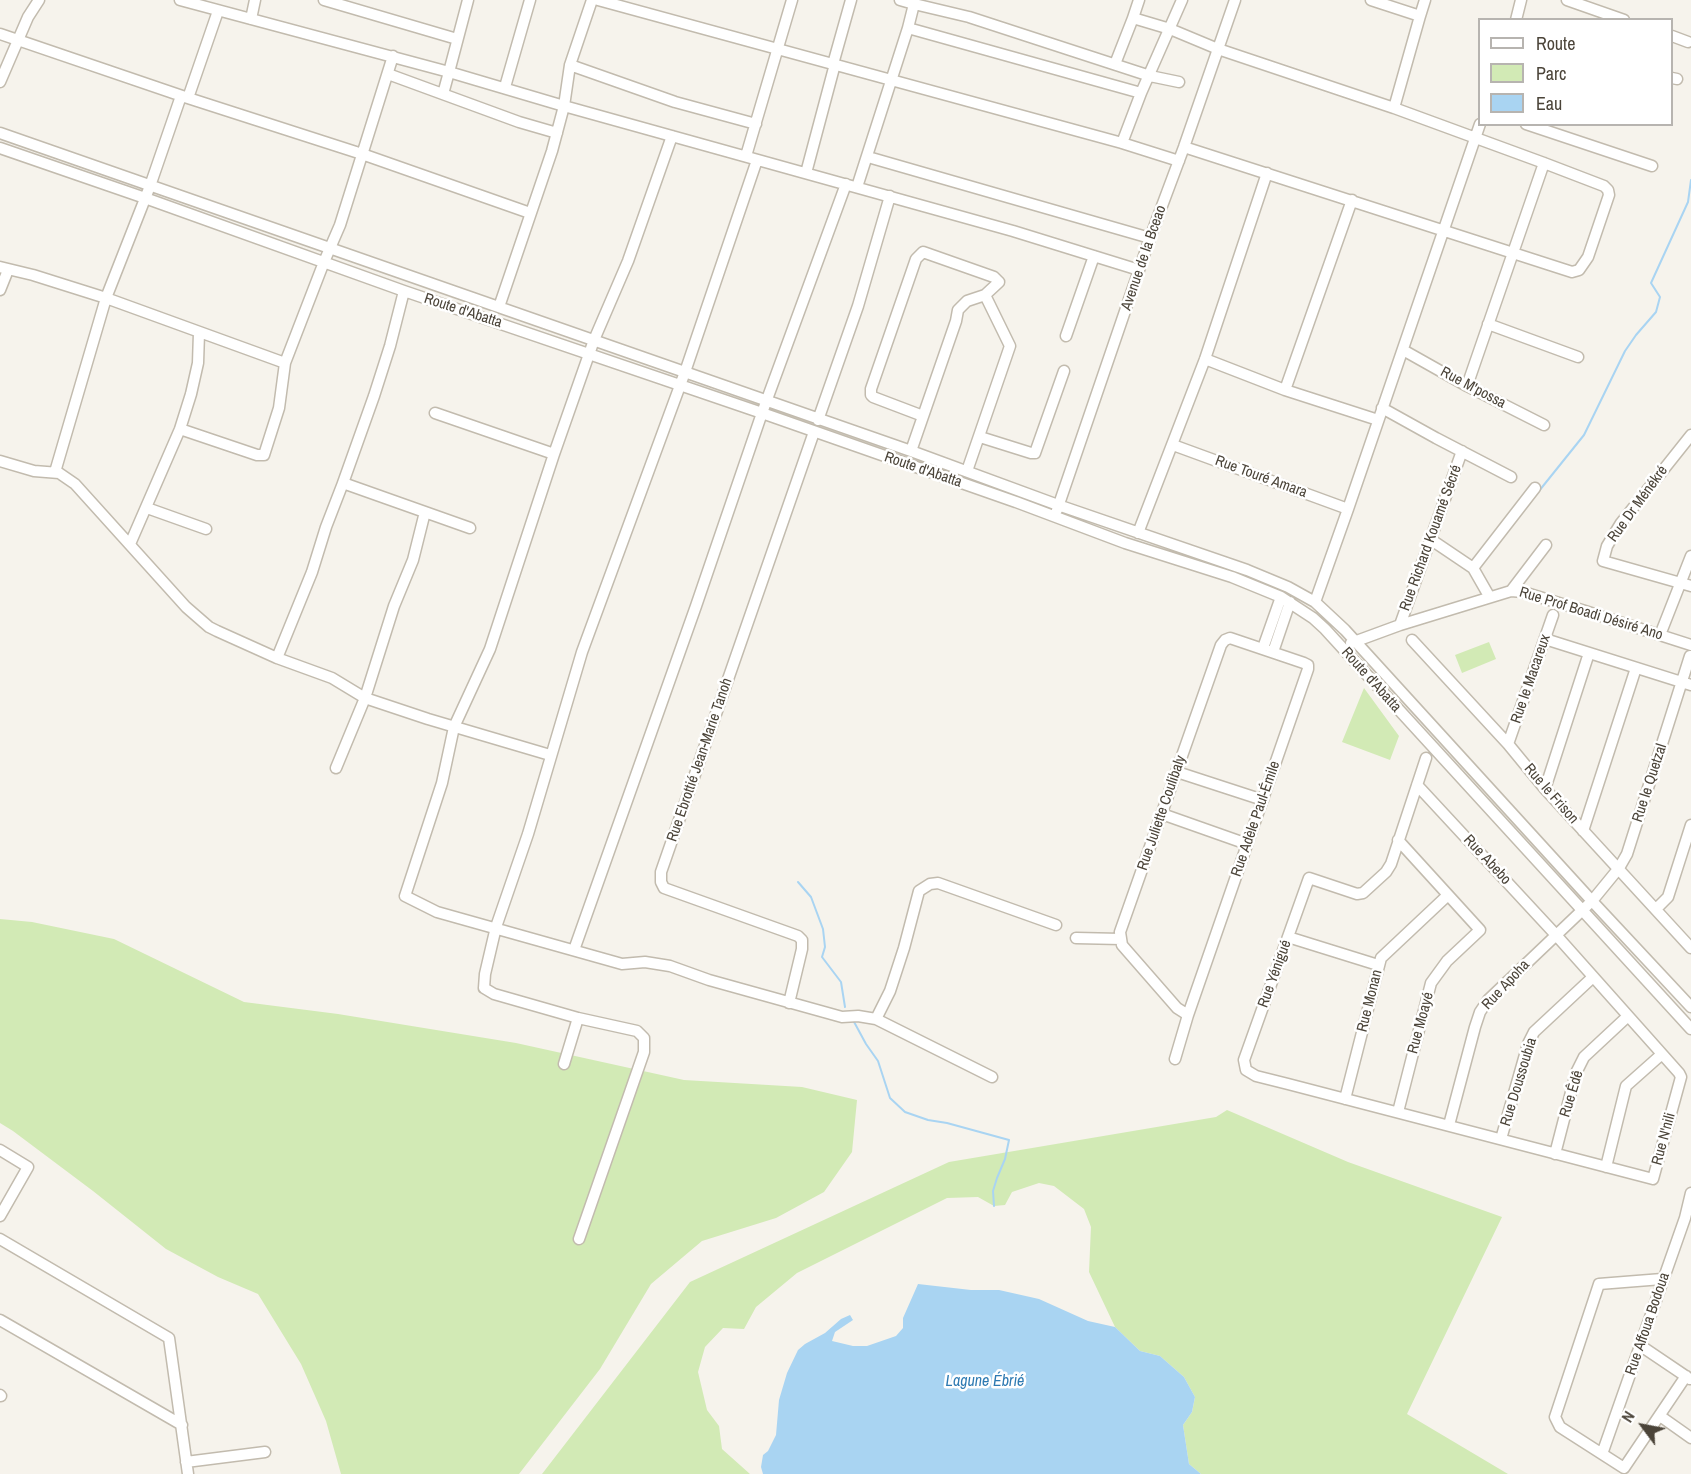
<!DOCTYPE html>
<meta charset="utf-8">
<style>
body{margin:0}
#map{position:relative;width:1691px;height:1474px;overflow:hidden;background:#f6f3ec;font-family:"Archivo Narrow",sans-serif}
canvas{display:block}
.legend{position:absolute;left:1478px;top:18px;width:195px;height:108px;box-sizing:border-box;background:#fff;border:2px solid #b7b4b0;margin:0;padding:8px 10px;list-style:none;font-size:18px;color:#4b4439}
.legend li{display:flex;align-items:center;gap:12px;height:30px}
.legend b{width:30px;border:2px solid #b7b4b0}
.north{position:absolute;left:1613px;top:1396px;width:60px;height:60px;-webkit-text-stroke:4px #fff;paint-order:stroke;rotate:302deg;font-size:16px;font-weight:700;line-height:24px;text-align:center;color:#4b4439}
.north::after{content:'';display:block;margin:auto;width:21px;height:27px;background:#4b4439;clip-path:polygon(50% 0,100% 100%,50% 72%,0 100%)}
</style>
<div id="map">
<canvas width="1691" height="1474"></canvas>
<ul class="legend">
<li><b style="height:8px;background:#fff"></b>Route</li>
<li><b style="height:16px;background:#d2eab5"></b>Parc</li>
<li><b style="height:16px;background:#a9d4f2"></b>Eau</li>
</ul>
<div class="north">N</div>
</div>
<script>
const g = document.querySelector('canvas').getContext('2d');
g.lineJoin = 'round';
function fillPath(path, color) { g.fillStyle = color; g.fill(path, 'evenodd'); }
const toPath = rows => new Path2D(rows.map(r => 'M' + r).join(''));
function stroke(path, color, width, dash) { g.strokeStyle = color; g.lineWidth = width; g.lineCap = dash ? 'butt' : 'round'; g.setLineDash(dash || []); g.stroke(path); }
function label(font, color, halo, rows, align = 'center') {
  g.font = font + ' "Archivo Narrow",sans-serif'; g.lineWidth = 5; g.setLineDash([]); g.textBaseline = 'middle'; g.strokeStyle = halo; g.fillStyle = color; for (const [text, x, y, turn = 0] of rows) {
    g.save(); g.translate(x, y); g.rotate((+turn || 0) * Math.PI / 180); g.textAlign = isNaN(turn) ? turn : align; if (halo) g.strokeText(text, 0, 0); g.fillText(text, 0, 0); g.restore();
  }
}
fillPath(toPath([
 [1489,642,1496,659,1462,673,1455,655],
 [1364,688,1399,736,1390,760,1342,742],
 [0,919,32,922,114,939,244,1002,338,1014,516,1043,684,1080,802,1087,857,1100,852,1152,824,1192,776,1218,702,1241,651,1284,600,1369,519,1474,341,1474,326,1421,301,1364,258,1294,218,1277,166,1249,93,1191,13,1131,0,1123],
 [1227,1110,1348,1162,1502,1217,1407,1414,1508,1474,1201,1474,1189,1464,1183,1425,1192,1412,1195,1397,1184,1377,1160,1356,1140,1351,1115,1327,1089,1272,1091,1227,1084,1209,1054,1186,1039,1183,1012,1192,1005,1205,994,1206,978,1197,947,1198,797,1273,756,1307,744,1329,723,1328,705,1347,698,1372,707,1410,719,1426,722,1449,750,1474,542,1474,690,1282,949,1162,1216,1117]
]), '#d2eab5');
fillPath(toPath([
 [918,1284,971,1290,999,1290,1039,1299,1088,1321,1115,1327,1140,1351,1160,1356,1184,1377,1195,1397,1192,1412,1183,1425,1189,1464,1201,1474,763,1474,761,1467,763,1455,768,1451,776,1435,779,1400,787,1373,798,1350,805,1344,825,1333,841,1319,850,1315,853,1320,835,1332,832,1341,853,1346,867,1346,896,1336,903,1328,903,1318]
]), '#a9d4f2');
stroke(toPath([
 [1539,491,1584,435,1625,351,1636,335,1656,312,1660,297,1651,283,1688,202,1691,180],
 [798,882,811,897,823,929,825,947,822,957,841,982,845,1007],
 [853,1020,866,1044,878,1061,890,1098,905,1112,928,1120,947,1123,1009,1140,1005,1159,997,1178,993,1191,994,1206]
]), '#a9d4f2', 2);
const minor = toPath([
 [180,0,449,72,443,94],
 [324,0,457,39],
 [468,0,449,72,564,106,1013,231,1139,270],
 [598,0,1122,143,1179,161],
 [900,0,914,4,908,28],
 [1139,0,1133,18,1170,29,1218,49,1394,108,1544,163,1604,186,1608,190,1609,195,1588,257,1579,270,1572,272,1184,147],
 [1371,0,1420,16,1394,108],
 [1567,0,1624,20],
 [914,4,969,17,1150,76,1179,82],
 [1420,16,1425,0],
 [251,19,255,0],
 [1516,20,1521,0],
 [0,34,188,98,362,154,530,213],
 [1672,36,1688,42],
 [833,64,851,0],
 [1115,64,1133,18],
 [570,65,675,102,756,124],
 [388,74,519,122,557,133],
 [1672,78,1677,79],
 [0,82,28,17,39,0],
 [505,87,530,0],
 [188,98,218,11],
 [1526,124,1652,166],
 [0,133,911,451,1058,505,1247,570,1288,587,1315,602,1345,630,1592,901,1691,1007],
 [672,136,628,261,594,340,554,454,490,649,454,727,442,783,405,896,437,912,622,964,645,962,670,966,709,980,842,1017,858,1016,876,1019,890,991,904,948,919,891,930,884,938,883,1056,925],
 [1122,143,1141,93,1182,0],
 [0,148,145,198,404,291,762,413,1016,502,1125,543,1232,577,1281,597,1313,618,1325,629,1691,1029],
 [746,156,792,0],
 [868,157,1150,238],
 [806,173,835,64],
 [857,187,908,28,1141,93],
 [0,267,33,275,106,298,285,363],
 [0,290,8,270],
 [499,307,552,151,564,106,570,65,592,0],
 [1488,324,1578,357],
 [1066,336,1094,256],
 [1403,350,1467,386,1544,425],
 [1205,359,1285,390,1378,420],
 [1467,386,1544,163],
 [1285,390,1352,200],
 [1382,408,1436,438,1511,477],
 [435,413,554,454],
 [818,420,858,306,890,196],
 [180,429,257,455,264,455,279,408,285,363,324,262,340,225,393,56],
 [1691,435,1621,523,1607,546,1603,561,1691,586],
 [980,437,1031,453,1035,453,1064,371],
 [1173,445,1348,509],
 [911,451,956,321,958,310,967,301,985,295,999,282,994,277,923,252,916,259,871,389,871,395,873,397,923,416],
 [0,461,34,471,59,473,75,484,186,607,209,627,217,631,277,658,332,678,365,698,428,719,550,755],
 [967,471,1010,346,985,295],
 [55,472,106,298,150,186,181,96],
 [343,483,470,528],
 [147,508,206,529],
 [1057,510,1150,238,1184,147,1235,0],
 [1138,533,1205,359,1267,173],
 [1430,539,1473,568,1489,596],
 [130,544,180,429,191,394,198,363,199,333],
 [1473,568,1535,488],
 [1511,591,1546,545],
 [1315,602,1348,509,1480,124],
 [1400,625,1462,451],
 [1660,635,1691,556],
 [1545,639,1691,685],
 [1412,640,1508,744,1545,789,1691,948],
 [1351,643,1400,625,1511,591,1523,592,1585,611,1691,645],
 [1263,648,1281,597],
 [1273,652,1290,602],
 [277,658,312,572,326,527,343,483,374,396,390,346,404,291],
 [1508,744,1553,615],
 [336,768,365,698,394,606,413,560,425,512],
 [1177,772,1263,800],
 [1417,785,1556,935,1679,1073,1681,1077,1653,1179,1288,1084,1256,1076,1246,1070,1244,1060,1309,878,1357,894,1363,893,1386,872,1391,864,1426,758],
 [1545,789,1589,653],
 [1162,814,1247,844],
 [1583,831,1636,668],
 [1656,909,1668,897,1691,825],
 [1288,937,1378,965],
 [1076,938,1121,939],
 [574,950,696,606,762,413,846,184],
 [789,1003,802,949,802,940,798,936,664,888,661,882,661,872,814,432],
 [876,1019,992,1077],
 [1175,1059,1188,1015,1308,669,1308,665,1304,663,1230,638,1225,640,1221,645,1120,932,1122,945,1177,1008,1188,1015],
 [564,1064,578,1018],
 [1345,1099,1381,958,1448,895],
 [1398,1112,1431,983,1447,961,1480,930,1398,840],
 [1449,1125,1475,1027,1480,1012,1488,1000,1592,901,1619,868,1627,854,1690,656],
 [1501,1139,1528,1044,1534,1032,1593,977],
 [0,1150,28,1167,0,1216],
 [1555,1154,1576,1073,1584,1057,1628,1016],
 [1606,1167,1626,1086,1662,1054],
 [0,1239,169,1338,188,1474],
 [579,1239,644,1052,644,1038,637,1031,578,1018,494,994,484,988,485,974,496,927,528,834,582,652,685,372,757,160],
 [1662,1279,1599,1284,1555,1417,1560,1427,1624,1468,1686,1376],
 [0,1320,182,1425],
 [1641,1346,1690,1379],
 [0,1395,1,1396],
 [1660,1416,1691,1438],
 [1602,1454,1685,1218,1691,1193],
 [186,1462,265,1452]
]);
stroke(minor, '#c2bbae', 13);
stroke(minor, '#fff', 10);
label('15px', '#4b4439', '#fff', [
 ["Avenue de la Bceao",1144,258,-71],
 ["Route d'Abatta",463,311,18],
 ["Rue M'possa",1473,388,28],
 ["Route d'Abatta",923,470,19],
 ["Rue Touré Amara",1261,477,20],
 ["Rue Dr Ménékré",1638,504,-54],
 ["Rue Richard Kouamé Sécré",1431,538,-70],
 ["Rue Prof Boadi Désiré Ano",1591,614,17],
 ["Rue le Macareux",1531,679,-71],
 ["Route d'Abatta",1371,680,48],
 ["Rue Ebrottié Jean-Marie Tanoh",700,760,-71],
 ["Rue le Quetzal",1650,783,-72],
 ["Rue le Frison",1551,794,49],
 ["Rue Juliette Coulibaly",1162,813,-71],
 ["Rue Adèle Paul-Émile",1256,819,-71],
 ["Rue Abebo",1487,860,47],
 ["Rue Yénigué",1275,974,-70],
 ["Rue Apoha",1506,985,-47],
 ["Rue Monan",1370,1001,-76],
 ["Rue Moayé",1421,1023,-75],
 ["Rue Doussoubia",1519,1082,-73],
 ["Rue Êdê",1572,1094,-73],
 ["Rue N'nili",1664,1139,-75],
 ["Rue Affoua Bodoua",1648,1324,-71]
]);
label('italic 16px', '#2e7ab2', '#fff', [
 ["Lagune Ébrié",985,1382]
]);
</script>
